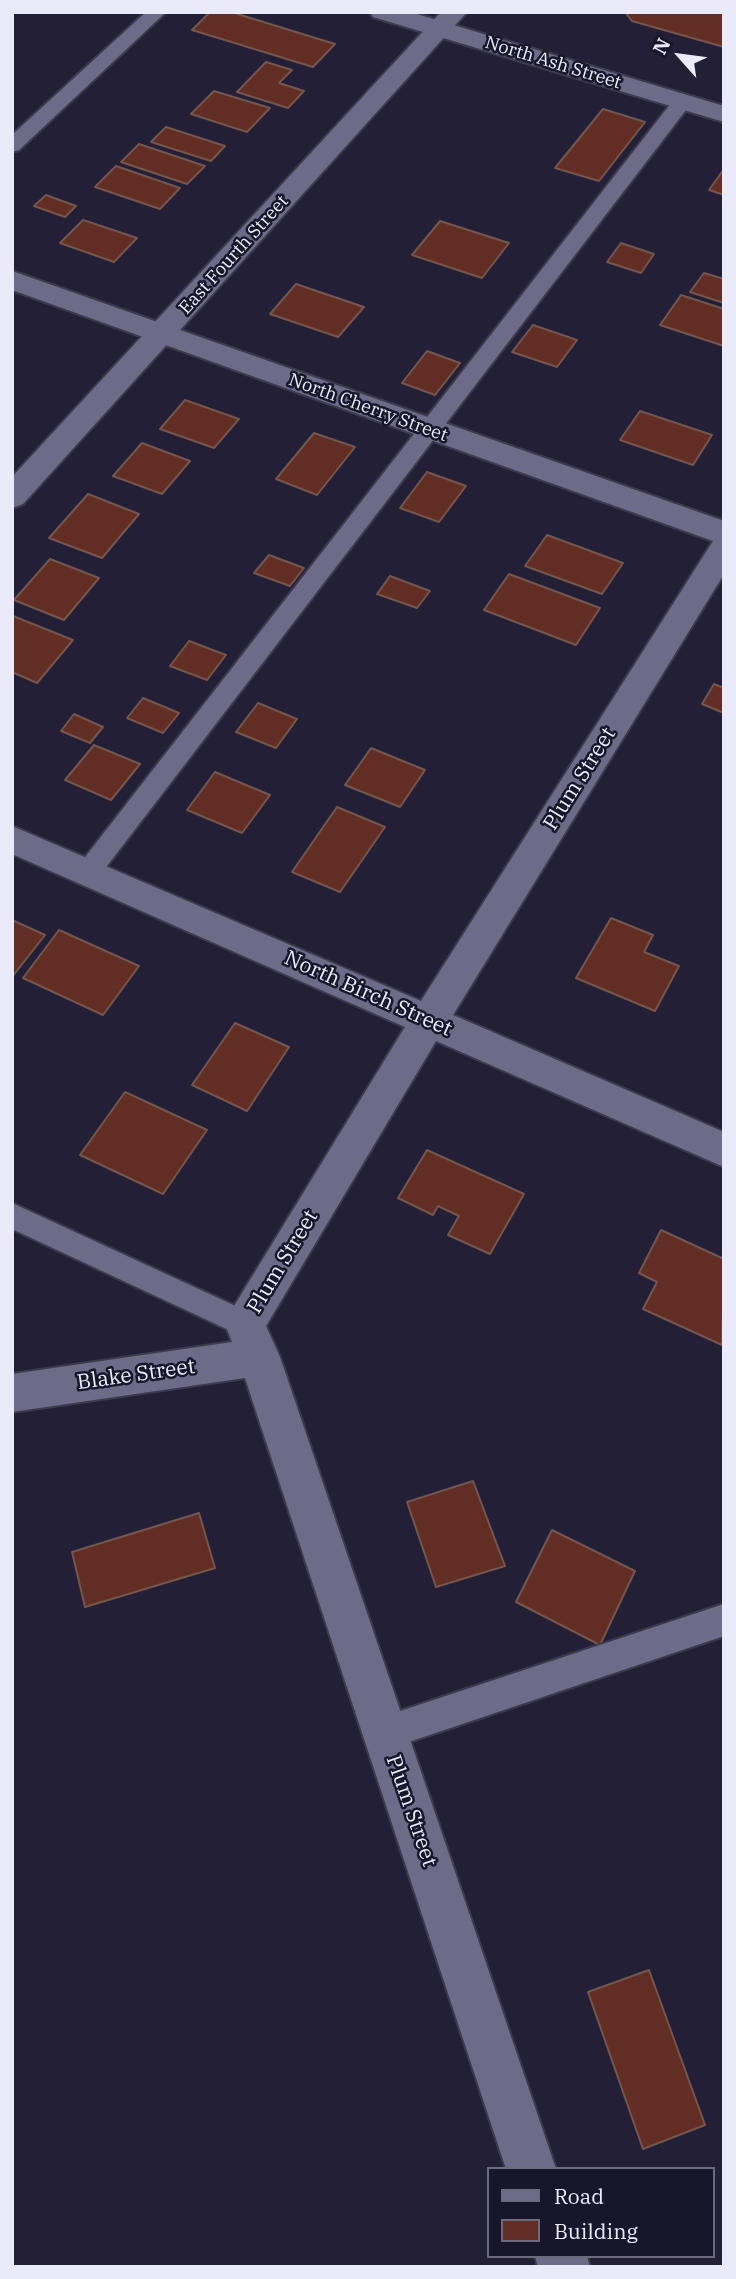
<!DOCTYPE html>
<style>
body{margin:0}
#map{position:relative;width:736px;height:2279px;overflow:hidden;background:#221f36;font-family:"IBM Plex Serif",serif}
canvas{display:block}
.frame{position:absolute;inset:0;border:14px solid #ebeafa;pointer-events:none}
.legend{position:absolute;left:487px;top:2167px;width:228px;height:91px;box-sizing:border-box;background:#18162b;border:2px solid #6c6b7e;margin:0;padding:9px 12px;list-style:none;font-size:21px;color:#ebeafa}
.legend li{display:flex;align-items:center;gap:14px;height:35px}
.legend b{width:35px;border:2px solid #6c6b7e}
.north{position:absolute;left:645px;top:21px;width:70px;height:70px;-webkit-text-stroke:5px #18162b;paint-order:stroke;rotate:298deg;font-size:19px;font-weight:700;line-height:28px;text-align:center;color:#ebeafa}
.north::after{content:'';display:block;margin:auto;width:24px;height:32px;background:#ebeafa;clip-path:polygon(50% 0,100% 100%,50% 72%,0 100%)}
</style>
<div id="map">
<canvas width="736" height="2279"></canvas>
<div class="frame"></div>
<ul class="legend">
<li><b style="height:9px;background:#6d6b87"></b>Road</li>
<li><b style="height:19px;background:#622d22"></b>Building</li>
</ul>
<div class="north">N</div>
</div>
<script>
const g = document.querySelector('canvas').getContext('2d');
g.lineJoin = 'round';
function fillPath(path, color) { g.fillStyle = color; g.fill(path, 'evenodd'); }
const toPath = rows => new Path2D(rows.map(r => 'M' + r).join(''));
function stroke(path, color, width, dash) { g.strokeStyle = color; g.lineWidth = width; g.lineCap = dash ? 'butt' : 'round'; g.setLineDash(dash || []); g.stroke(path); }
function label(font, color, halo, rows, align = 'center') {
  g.font = font + ' "IBM Plex Serif",serif'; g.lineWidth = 5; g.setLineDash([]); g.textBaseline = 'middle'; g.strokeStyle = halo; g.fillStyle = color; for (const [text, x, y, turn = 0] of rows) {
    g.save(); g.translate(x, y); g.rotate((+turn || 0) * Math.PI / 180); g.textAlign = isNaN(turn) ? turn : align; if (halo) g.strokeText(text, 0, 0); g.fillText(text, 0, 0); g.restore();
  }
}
const building = toPath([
 [210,12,231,12,335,44,313,67,192,30,210,12],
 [625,12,724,12,724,47,632,21,625,12],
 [266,62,292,70,279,83,304,91,288,108,237,92,266,62],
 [214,91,270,108,247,132,191,114,214,91],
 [603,109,645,122,599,181,555,168,603,109],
 [166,127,225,146,211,161,151,142,166,127],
 [139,144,205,166,187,184,121,162,139,144],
 [116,166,180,188,160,209,95,187,116,166],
 [724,169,724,195,709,190,724,169],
 [46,195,76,206,65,217,34,206,46,195],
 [83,220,137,238,114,262,60,243,83,220],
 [440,221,509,243,482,278,412,255,440,221],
 [621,243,654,254,641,273,607,262,621,243],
 [704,273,724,279,724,303,690,292,704,273],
 [296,284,364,307,338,337,270,314,296,284],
 [681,295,724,309,724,346,660,325,681,295],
 [533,325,577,340,557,367,512,352,533,325],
 [427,351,460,363,435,395,402,383,427,351],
 [185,400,239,419,214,448,160,429,185,400],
 [640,411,712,435,693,465,620,440,640,411],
 [314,433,355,447,317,495,276,479,314,433],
 [142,443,190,461,162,494,113,476,142,443],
 [427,472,466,486,439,522,400,508,427,472],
 [88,494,139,514,102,558,49,538,88,494],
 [547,535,623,563,602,594,525,566,547,535],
 [269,555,304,568,290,586,254,573,269,555],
 [50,559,99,578,64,620,14,600,50,559],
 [509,574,600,608,576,645,484,610,509,574],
 [390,576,430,591,417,608,377,594,390,576],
 [13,616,73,640,37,683,12,672,13,616],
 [189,641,226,655,207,680,170,666,189,641],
 [714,684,724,688,724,713,702,704,714,684],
 [143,698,179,713,163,733,127,718,143,698],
 [258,703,297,719,276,748,236,732,258,703],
 [74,714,103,727,90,743,61,731,74,714],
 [94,745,140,764,111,800,65,780,94,745],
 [371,748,425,770,400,807,345,785,371,748],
 [215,772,270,795,242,833,187,810,215,772],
 [337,807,385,827,340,892,292,872,337,807],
 [611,918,653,935,644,952,679,966,655,1011,576,978,611,918],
 [12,920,45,935,12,977,12,920],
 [59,930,139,966,103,1015,23,978,59,930],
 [235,1023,289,1047,247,1111,192,1085,235,1023],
 [125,1092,207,1130,163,1194,80,1155,125,1092],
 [427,1150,524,1194,490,1254,448,1235,459,1216,438,1206,433,1215,398,1198,427,1150],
 [661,1230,724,1259,722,1345,643,1309,657,1282,639,1273,661,1230],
 [473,1481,505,1566,436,1587,407,1502,473,1481],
 [199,1513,215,1568,85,1607,72,1552,199,1513],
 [552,1530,635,1571,600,1645,516,1602,552,1530],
 [649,1970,705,2125,643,2149,588,1992,649,1970]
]);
fillPath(building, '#622d22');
stroke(building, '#74564f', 2);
const lane = toPath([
 [146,12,166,12,19,150,12,152,12,135,146,12],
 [682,96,689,98,691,102,689,106,97,879,88,882,79,879,75,872,79,865,675,98,682,96],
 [12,1203,255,1315,260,1324,255,1333,245,1337,235,1333,12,1229,12,1203],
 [724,1604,724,1636,385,1750,373,1745,368,1733,373,1721,385,1716,724,1604]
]);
const street = toPath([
 [370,12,410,12,724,106,724,122,373,17,370,12],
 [12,271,724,521,724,574,453,1015,724,1132,724,1167,436,1041,266,1326,280,1357,556,2169,506,2169,245,1378,12,1412,12,1374,232,1342,225,1324,231,1311,405,1027,12,854,12,826,421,1001,713,541,12,290,12,271],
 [535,2256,587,2256,590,2267,538,2267,535,2256]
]);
const secondary = toPath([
 [441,12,467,12,23,504,12,508,12,477,441,12]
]);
stroke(lane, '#3d3a4e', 4);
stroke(street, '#3d3a4e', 4);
stroke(secondary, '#3d3a4e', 4);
fillPath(lane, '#6d6b87');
fillPath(street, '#6d6b87');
fillPath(secondary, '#6d6b87');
label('18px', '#ebeafa', '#18162b', [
 ["North Ash Street",553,63,17],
 ["East Fourth Street",234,255,-48],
 ["North Cherry Street",368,408,20]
]);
label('21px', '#ebeafa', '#18162b', [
 ["Plum Street",580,779,-58],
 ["North Birch Street",368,994,24],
 ["Plum Street",283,1262,-59],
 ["Blake Street",136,1375,-8],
 ["Plum Street",411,1811,71]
]);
</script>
